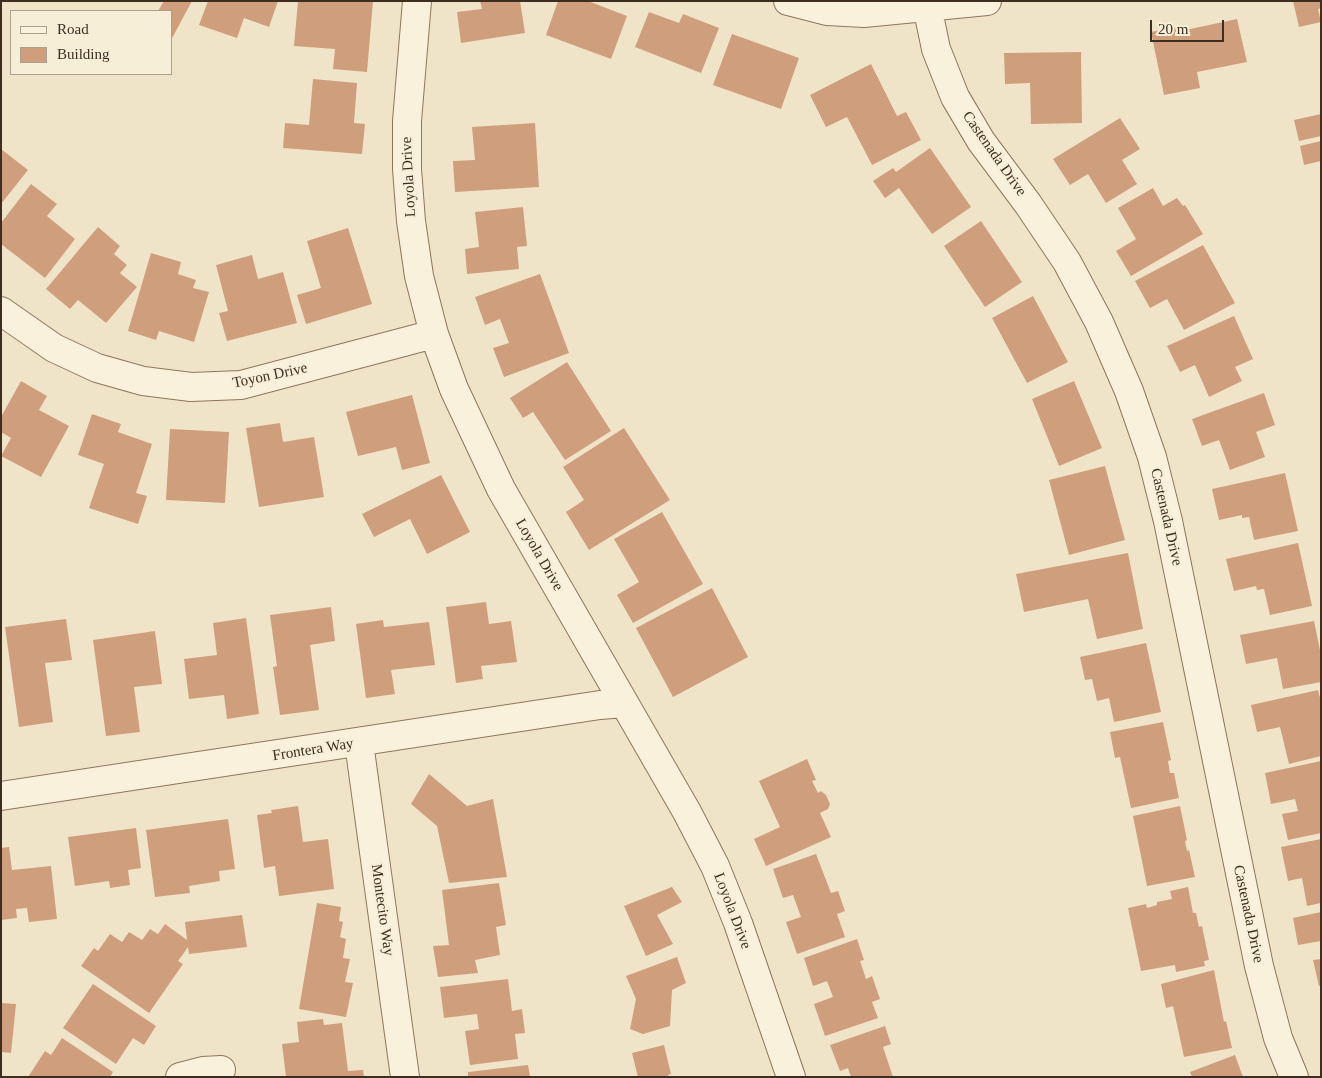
<!DOCTYPE html>
<style>
body{margin:0}
#map{position:relative;width:1322px;height:1078px;overflow:hidden;background:#f0e4c8;font-family:"Times New Roman",serif}
canvas{display:block}
.frame{position:absolute;inset:0;border:2px solid #3d2e20;pointer-events:none}
.legend{position:absolute;left:10px;top:10px;width:162px;height:65px;box-sizing:border-box;background:#f7eed8;border:1px solid #ada18e;margin:0;padding:6px 9px;list-style:none;font-size:15px;color:#3d2e20}
.legend li{display:flex;align-items:center;gap:10px;height:25px}
.legend b{width:25px;border:1px solid #ada18e}
.scale{position:absolute;left:1150px;top:20px;width:74px;height:22px;box-sizing:border-box;border:2px solid #3d2e20;border-top:0;padding-left:6px;font-size:15px;line-height:18px;white-space:nowrap;color:#3d2e20;-webkit-text-stroke:4px #f7eed8;paint-order:stroke}
</style>
<div id="map">
<canvas width="1322" height="1078"></canvas>
<div class="frame"></div>
<ul class="legend">
<li><b style="height:6px;background:#faf1dc"></b>Road</li>
<li><b style="height:14px;background:#cf9f7d"></b>Building</li>
</ul>
<div class="scale">20 m</div>
</div>
<script>
const g = document.querySelector('canvas').getContext('2d');
g.lineJoin = 'round';
function fillPath(path, color) { g.fillStyle = color; g.fill(path, 'evenodd'); }
const toPath = rows => new Path2D(rows.map(r => 'M' + r).join(''));
function stroke(path, color, width, dash) { g.strokeStyle = color; g.lineWidth = width; g.lineCap = dash ? 'butt' : 'round'; g.setLineDash(dash || []); g.stroke(path); }
function label(font, color, halo, rows, align = 'center') {
  g.font = font + ' "Times New Roman",serif'; g.lineWidth = 4; g.setLineDash([]); g.textBaseline = 'middle'; g.strokeStyle = halo; g.fillStyle = color; for (const [text, x, y, turn = 0] of rows) {
    g.save(); g.translate(x, y); g.rotate((+turn || 0) * Math.PI / 180); g.textAlign = isNaN(turn) ? turn : align; if (halo) g.strokeText(text, 0, 0); g.fillText(text, 0, 0); g.restore();
  }
}
fillPath(toPath([
 [164,1,192,1,171,40,171,11,158,11],
 [208,1,278,1,269,27,244,18,237,38,199,25],
 [298,1,373,1,367,72,333,69,335,49,294,46],
 [480,1,520,1,525,33,461,43,457,12,482,9],
 [558,1,588,1,627,16,611,59,546,35],
 [1293,1,1321,1,1321,8,1318,9,1321,22,1299,27],
 [649,12,679,23,683,14,719,28,701,73,635,47],
 [1237,19,1247,62,1197,72,1200,88,1164,95,1151,32,1180,26,1181,31],
 [732,34,799,58,781,109,713,85],
 [1081,52,1082,123,1031,124,1030,83,1005,84,1004,53],
 [871,64,897,116,906,112,921,140,872,165,847,117,826,127,810,95],
 [313,79,357,83,354,123,365,124,362,154,283,148,285,123,309,125],
 [1321,114,1321,136,1299,141,1294,120],
 [1120,118,1140,149,1122,160,1137,184,1106,203,1088,174,1070,185,1053,159],
 [535,123,539,187,455,192,453,161,475,160,472,127],
 [1321,141,1321,161,1304,165,1300,146],
 [930,148,971,207,932,234,899,188,885,198,873,181,893,168,896,172],
 [1,149,28,170,1,204],
 [31,184,57,204,47,216,75,239,45,278,1,244,1,223],
 [1153,188,1163,206,1177,198,1183,206,1185,205,1203,234,1131,276,1116,251,1136,239,1118,208],
 [523,207,527,246,517,247,519,269,467,274,465,249,479,247,475,212],
 [981,221,1022,282,985,307,944,246],
 [98,227,120,246,114,254,127,265,120,273,137,287,106,323,78,300,70,309,46,289],
 [348,228,372,304,306,324,297,295,321,288,307,241],
 [1203,245,1235,303,1184,330,1167,299,1150,308,1135,281],
 [151,253,181,262,178,274,196,280,193,288,209,292,194,342,159,331,156,340,128,331],
 [252,255,258,279,283,272,297,323,227,341,219,313,228,311,216,265],
 [540,274,569,353,504,377,493,348,509,343,500,319,485,325,475,297],
 [1033,296,1068,362,1027,383,992,318],
 [1234,316,1253,359,1235,367,1242,381,1209,397,1195,365,1180,372,1167,346],
 [567,362,611,431,565,460,533,412,523,418,510,398],
 [21,381,47,396,39,410,69,426,41,477,1,456,11,438,1,432,1,417],
 [1074,381,1102,448,1059,466,1032,399],
 [1264,393,1275,425,1256,432,1265,457,1230,470,1219,440,1202,446,1192,419],
 [412,395,430,463,402,470,396,447,358,456,346,412],
 [92,414,121,424,118,432,152,444,136,493,147,496,138,524,89,508,104,464,78,455],
 [280,423,283,442,314,437,324,497,259,507,246,428],
 [624,428,670,500,589,550,566,512,584,500,563,467],
 [170,429,229,432,225,503,166,500],
 [1105,466,1125,540,1069,555,1049,480],
 [1285,473,1298,531,1254,540,1249,517,1242,518,1242,515,1219,520,1212,489],
 [441,475,470,532,427,554,410,519,374,537,362,514],
 [662,512,703,584,633,623,617,595,639,582,614,539],
 [1298,543,1312,606,1270,615,1264,589,1257,590,1256,586,1234,591,1226,559],
 [1128,553,1143,629,1097,639,1088,599,1024,612,1016,574],
 [712,588,748,657,673,697,636,628],
 [486,602,489,624,511,621,517,662,481,666,483,679,456,683,446,607],
 [331,607,335,641,310,645,319,710,280,715,273,667,277,666,270,615],
 [246,618,259,714,227,719,224,695,189,699,184,659,217,655,213,623],
 [66,619,72,660,45,663,53,722,19,727,5,627],
 [383,620,384,627,429,622,435,665,391,670,395,694,366,698,356,624],
 [1314,621,1321,655,1321,682,1283,689,1277,658,1246,664,1240,635],
 [155,631,162,684,134,687,140,732,106,736,93,640],
 [1146,643,1161,712,1114,722,1109,698,1097,701,1092,679,1085,680,1080,657],
 [1318,690,1321,701,1321,756,1289,764,1280,727,1257,732,1251,705],
 [1163,722,1171,760,1168,761,1170,773,1174,773,1179,798,1131,808,1120,757,1115,758,1110,732],
 [807,759,816,780,812,781,818,793,821,791,826,795,830,804,828,809,820,813,831,837,766,866,754,839,780,827,759,781],
 [1321,761,1321,833,1288,840,1282,814,1298,811,1295,799,1271,804,1265,773],
 [429,774,467,806,493,799,507,877,449,883,437,826,411,804],
 [298,806,303,842,328,839,334,889,279,896,275,866,264,868,257,815,272,813,271,810],
 [1180,806,1187,840,1185,841,1187,851,1189,850,1195,877,1147,886,1133,816],
 [228,819,235,869,219,871,220,881,189,886,190,893,155,897,146,830],
 [136,828,141,868,128,870,130,885,110,888,109,881,75,886,68,837],
 [1321,839,1321,903,1307,906,1302,878,1288,881,1281,847],
 [9,847,12,870,51,866,57,919,29,922,27,908,16,909,17,918,1,920,1,848],
 [816,854,831,893,838,891,845,911,837,914,845,937,797,954,786,922,801,917,793,895,783,898,773,869],
 [499,883,506,925,496,927,500,955,475,960,478,973,438,977,433,946,449,945,442,890],
 [672,887,682,902,657,915,673,944,646,956,624,906],
 [1188,887,1193,913,1196,913,1199,927,1202,926,1209,960,1204,961,1205,966,1176,972,1175,965,1141,971,1128,908,1146,904,1147,908,1157,905,1157,902,1172,899,1170,891],
 [317,903,341,907,339,921,343,922,340,937,346,939,343,958,350,959,345,982,353,983,346,1017,299,1009],
 [1321,912,1321,941,1298,945,1293,918],
 [242,915,247,947,189,954,188,947,178,961,183,964,149,1013,81,966,94,948,98,951,110,934,122,942,129,932,142,940,150,929,158,934,165,924,187,940,185,922],
 [857,939,864,960,860,961,866,979,872,976,880,999,872,1002,878,1018,825,1036,814,1004,833,997,827,981,813,986,804,958],
 [677,957,686,983,672,990,670,1026,643,1034,630,1029,636,999,626,976],
 [1321,959,1321,986,1319,986,1313,960],
 [1214,970,1224,1022,1226,1021,1232,1048,1184,1057,1173,1006,1166,1008,1161,984],
 [508,979,512,1011,522,1009,525,1033,515,1034,518,1059,470,1065,465,1031,479,1029,477,1014,444,1018,440,987],
 [93,984,156,1026,144,1045,133,1038,116,1064,63,1028],
 [1,1003,16,1004,11,1053,1,1052],
 [323,1019,324,1025,342,1023,348,1071,363,1070,364,1077,286,1077,282,1044,299,1042,297,1022],
 [885,1026,891,1044,883,1047,893,1077,851,1077,848,1068,840,1071,830,1045],
 [62,1038,113,1072,110,1077,28,1077,45,1051,51,1055],
 [664,1045,671,1074,668,1075,668,1077,638,1077,632,1053],
 [1235,1055,1243,1077,1192,1077,1190,1072],
 [528,1065,530,1077,468,1077,468,1072]
]), '#cf9f7d');
const minor = toPath([
 [417,1,407,121,407,169,411,221,419,276,434,334,454,389,501,489,687,812,715,866,738,923,791,1077],
 [788,1,827,11,864,13,987,1],
 [926,1,936,49,955,97,981,141,1028,204,1067,262,1099,322,1129,391,1152,457,1168,521,1259,966,1278,1038,1294,1077],
 [1,311,54,348,97,368,143,381,191,387,241,385,434,334],
 [359,743,405,1077],
 [1,796,600,705,624,703],
 [180,1077,203,1071,221,1070]
]);
stroke(minor, '#8d765c', 30);
stroke(minor, '#faf1dc', 28);
label('15px', '#3d2e20', '#f7eed8', [
 ["Castenada Drive",994,154,55],
 ["Loyola Drive",409,177,-93],
 ["Toyon Drive",270,376,-12],
 ["Castenada Drive",1166,517,77],
 ["Loyola Drive",539,555,60],
 ["Frontera Way",313,750,-9],
 ["Montecito Way",382,910,82],
 ["Loyola Drive",732,911,69],
 ["Castenada Drive",1248,914,78]
]);
</script>
